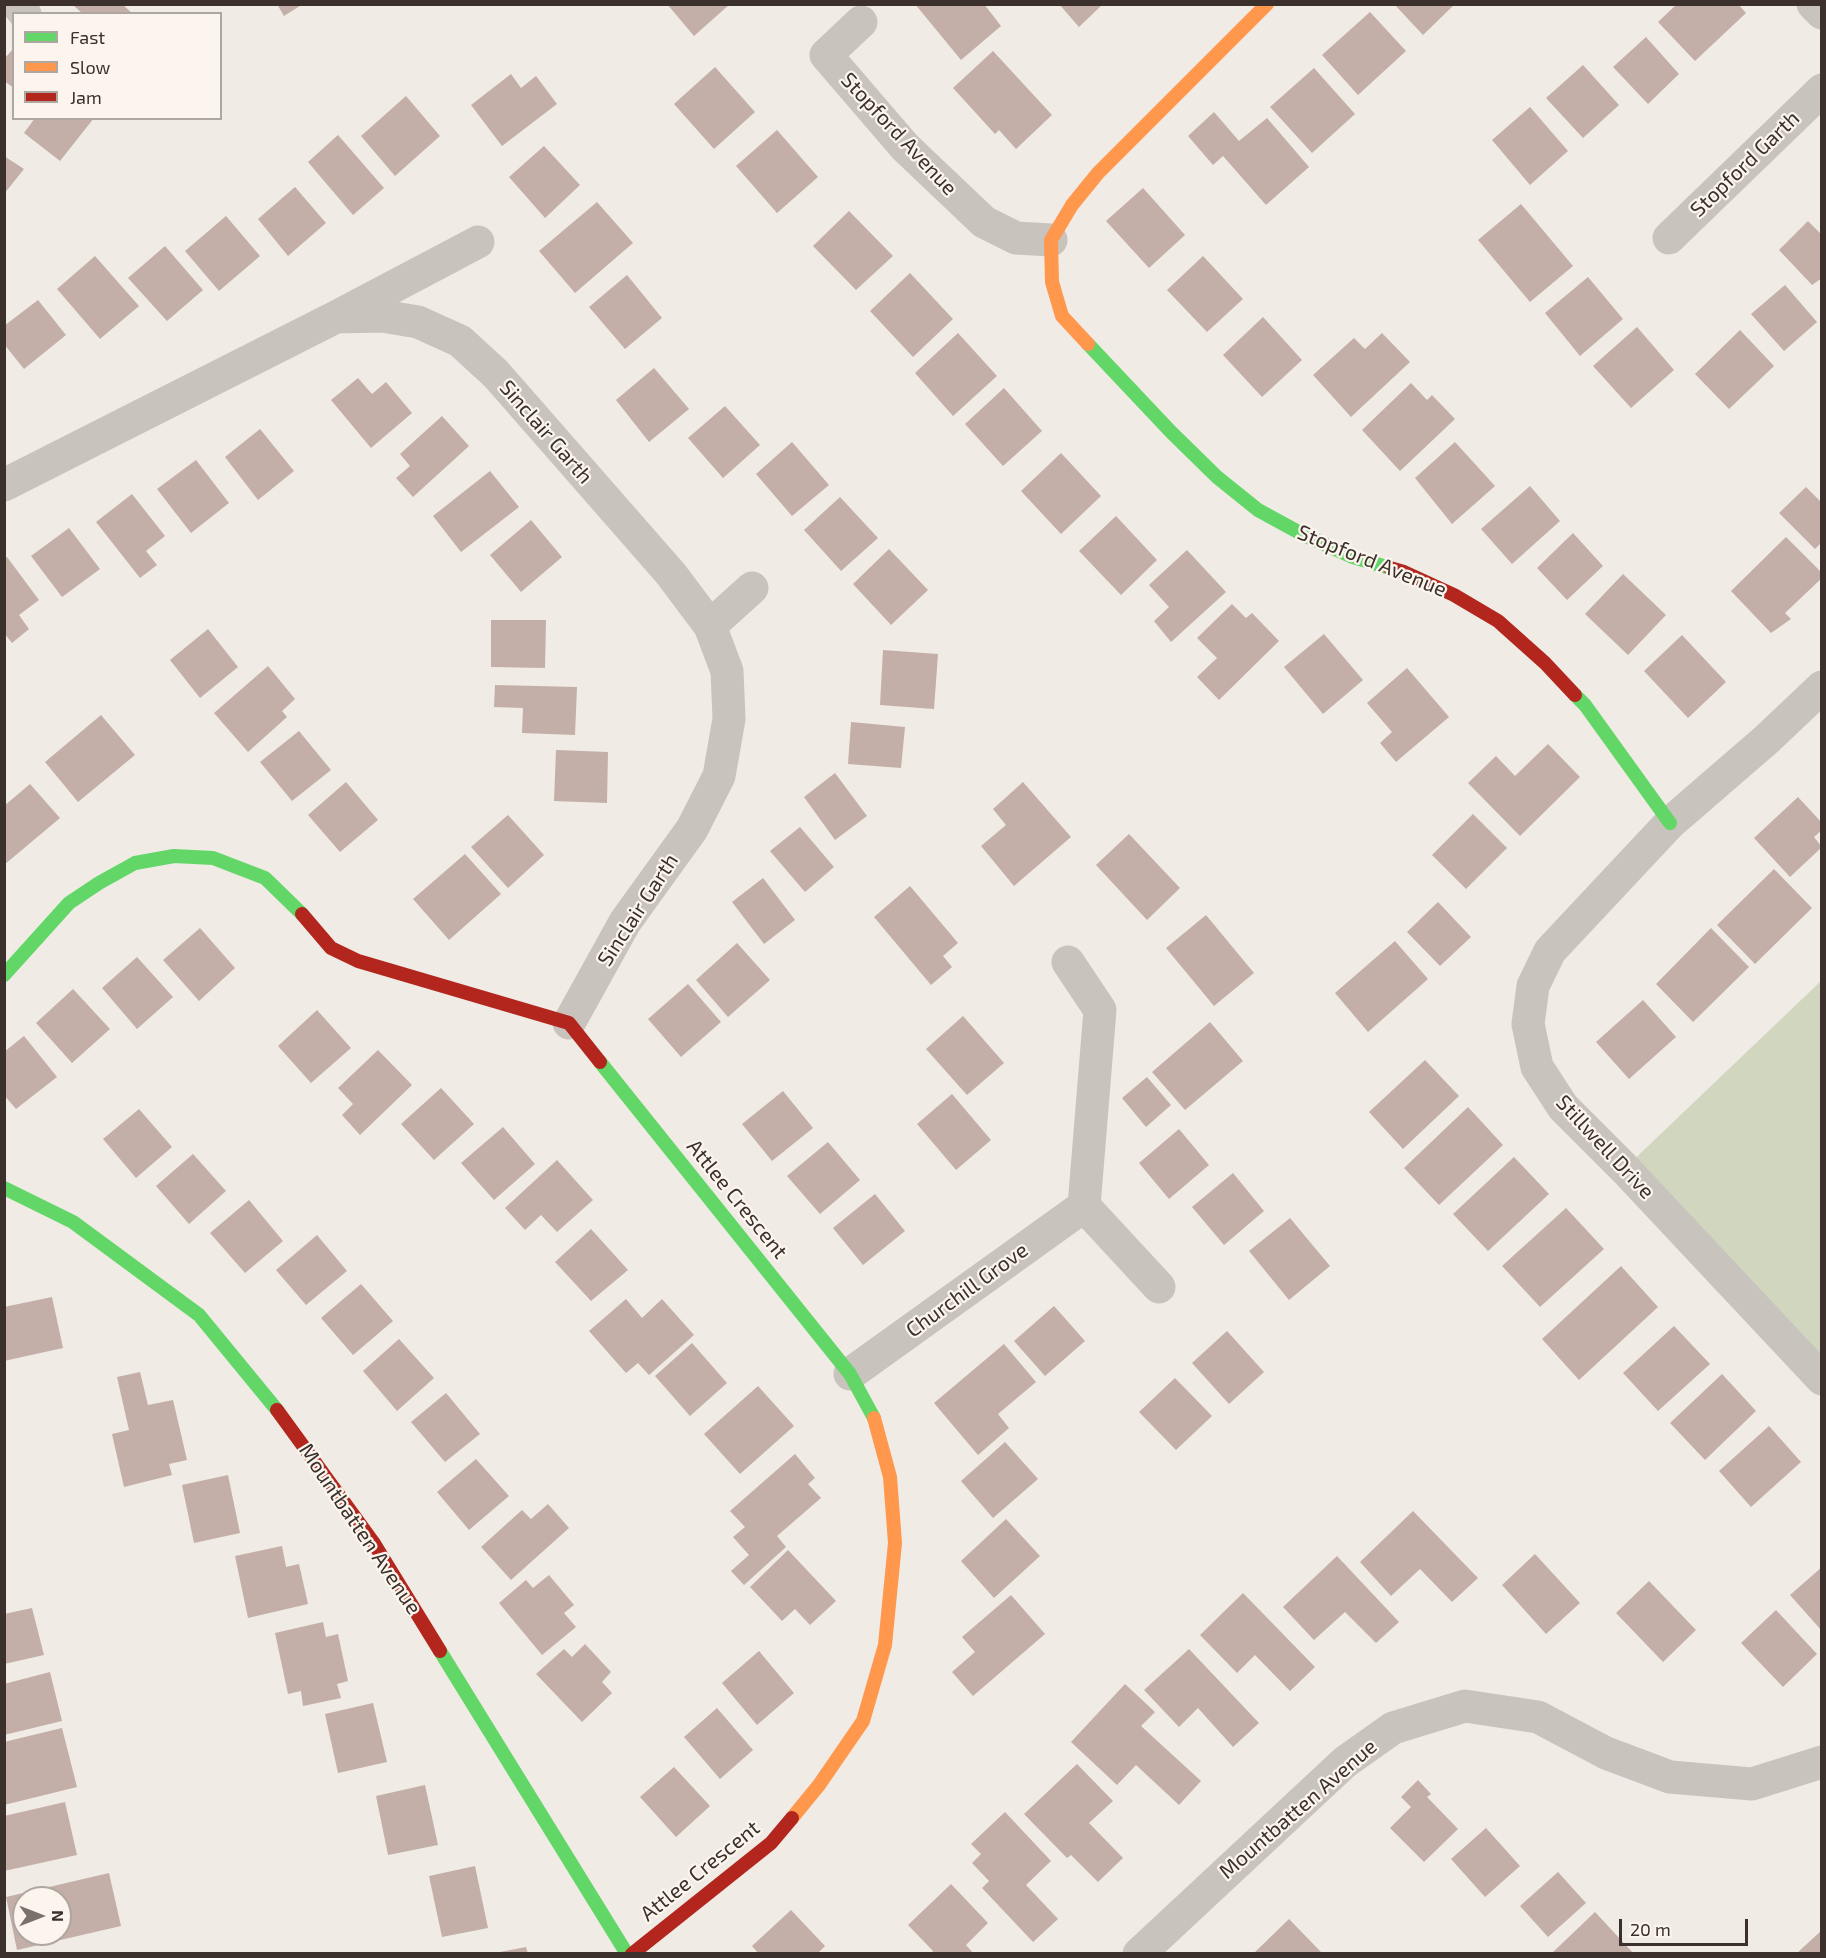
<!DOCTYPE html>
<style>
body{margin:0}
#map{position:relative;width:1826px;height:1958px;overflow:hidden;background:#f0ebe5;font-family:"Exo 2",sans-serif}
canvas{display:block}
.frame{position:absolute;inset:0;border:6px solid #3b302b;pointer-events:none}
.legend{position:absolute;left:12px;top:12px;width:210px;height:108px;box-sizing:border-box;background:#fbf5ee;border:2px solid #aea6a0;margin:0;padding:8px 10px;list-style:none;font-size:18px;color:#3b302b}
.legend li{display:flex;align-items:center;gap:12px;height:30px}
.legend b{width:30px;border:2px solid #aea6a0}
.north{position:absolute;left:12px;top:1886px;width:60px;height:60px;box-sizing:border-box;background:#fbf5ee;border:2px solid #aea6a0;border-radius:50%;rotate:90deg;font-size:16px;font-weight:700;line-height:24px;text-align:center;color:#3b302b}
.north::after{content:'';display:block;margin:auto;width:21px;height:27px;background:#7a716c;clip-path:polygon(50% 0,100% 100%,50% 72%,0 100%)}
.scale{position:absolute;left:1619px;top:1919px;width:129px;height:27px;box-sizing:border-box;border:3px solid #3b302b;border-top:0;padding-left:8px;font-size:18px;line-height:21px;white-space:nowrap;color:#3b302b;-webkit-text-stroke:4px #fbf5ee;paint-order:stroke}
</style>
<div id="map">
<canvas width="1826" height="1958"></canvas>
<div class="frame"></div>
<ul class="legend">
<li><b style="height:8px;background:#63d668"></b>Fast</li>
<li><b style="height:8px;background:#ff974d"></b>Slow</li>
<li><b style="height:8px;background:#b3261e"></b>Jam</li>
</ul>
<div class="north">N</div>
<div class="scale">20 m</div>
</div>
<script>
const g = document.querySelector('canvas').getContext('2d');
g.lineJoin = 'round';
function fillPath(path, color) { g.fillStyle = color; g.fill(path, 'evenodd'); }
const toPath = rows => new Path2D(rows.map(r => 'M' + r).join(''));
function stroke(path, color, width, dash) { g.strokeStyle = color; g.lineWidth = width; g.lineCap = dash ? 'butt' : 'round'; g.setLineDash(dash || []); g.stroke(path); }
function label(font, color, halo, rows, align = 'center') {
  g.font = font + ' "Exo 2",sans-serif'; g.lineWidth = 4.5; g.setLineDash([]); g.textBaseline = 'middle'; g.strokeStyle = halo; g.fillStyle = color; for (const [text, x, y, turn = 0] of rows) {
    g.save(); g.translate(x, y); g.rotate((+turn || 0) * Math.PI / 180); g.textAlign = isNaN(turn) ? turn : align; if (halo) g.strokeText(text, 0, 0); g.fillText(text, 0, 0); g.restore();
  }
}
fillPath(toPath([
 [1821,981,1821,1379,1624,1169]
]), '#d1d6bf');
fillPath(toPath([
 [72,4,122,4,133,14,83,14],
 [277,4,303,4,284,16],
 [667,4,730,4,694,36],
 [915,4,984,4,1001,26,961,60],
 [1059,4,1103,4,1079,27],
 [1394,4,1455,4,1423,35],
 [1677,4,1738,4,1746,13,1695,61,1658,22],
 [1370,12,1406,51,1358,95,1322,55],
 [1646,37,1679,74,1648,104,1613,67],
 [14,48,14,88,4,81,4,59],
 [993,51,1052,115,1016,149,999,130,995,134,953,88],
 [1583,65,1619,105,1583,138,1546,98],
 [715,67,755,112,714,149,674,104],
 [1314,68,1355,114,1312,153,1270,107],
 [511,74,521,88,536,76,557,104,502,146,471,105],
 [406,96,440,136,395,176,361,136],
 [1530,107,1568,151,1530,185,1492,140],
 [1214,112,1239,141,1267,118,1309,167,1266,205,1223,156,1213,165,1188,136],
 [35,118,94,118,60,161,24,133],
 [777,130,818,177,777,213,736,166],
 [338,135,384,188,353,215,308,162],
 [544,146,580,185,545,218,509,177],
 [4,156,24,169,4,194],
 [295,187,326,223,288,256,258,219],
 [1143,188,1185,235,1149,268,1106,221],
 [597,202,633,243,575,293,539,251],
 [1521,204,1573,266,1530,302,1478,240],
 [849,211,893,256,856,290,813,246],
 [226,216,260,256,219,291,185,251],
 [1808,221,1822,235,1822,278,1812,285,1779,250],
 [165,246,203,290,167,321,128,278],
 [95,256,139,306,100,339,57,289],
 [1203,256,1243,299,1207,332,1167,290],
 [910,273,953,319,913,357,870,311],
 [627,275,662,318,625,349,589,307],
 [1588,277,1623,319,1580,356,1545,313],
 [1785,285,1817,322,1784,351,1751,314],
 [38,300,66,335,24,369,4,344,4,326],
 [1263,317,1302,360,1262,397,1223,355],
 [1637,327,1674,370,1631,408,1593,366],
 [1740,330,1774,366,1729,409,1695,374],
 [958,333,997,376,953,416,915,373],
 [1382,333,1410,362,1351,417,1313,375,1354,338,1365,349],
 [654,368,689,409,649,442,616,400],
 [358,378,372,394,386,382,412,413,371,448,331,400],
 [1411,383,1427,400,1432,395,1455,419,1400,471,1362,430],
 [1004,388,1042,431,1003,466,965,424],
 [725,406,760,445,723,478,688,438],
 [442,416,469,446,413,497,396,478,410,466,400,454],
 [260,429,294,471,258,500,225,457],
 [792,442,829,485,792,516,756,474],
 [1455,442,1495,486,1452,524,1415,478],
 [1061,453,1101,496,1061,534,1021,491],
 [196,460,229,503,191,533,157,489],
 [490,471,519,507,461,552,433,516],
 [1530,486,1560,521,1512,564,1481,529],
 [1806,487,1822,503,1822,542,1815,549,1779,513],
 [132,494,165,536,146,551,157,565,140,578,96,522],
 [840,497,878,538,841,571,804,530],
 [1116,516,1157,560,1121,595,1079,551],
 [531,520,562,557,521,592,490,555],
 [69,528,100,569,62,597,31,556],
 [1573,533,1603,566,1567,600,1537,568],
 [1786,537,1822,573,1822,578,1785,613,1791,619,1771,633,1731,591],
 [889,549,928,590,891,625,853,584],
 [1187,550,1226,592,1171,642,1154,621,1169,607,1149,585],
 [7,557,39,600,19,615,29,629,12,643,4,633,4,559],
 [1623,574,1666,615,1628,655,1585,614],
 [1232,604,1246,618,1252,613,1279,641,1219,700,1197,677,1217,658,1197,638],
 [491,620,546,620,545,668,491,667],
 [208,629,238,667,200,698,170,660],
 [1324,634,1363,680,1323,714,1284,667],
 [1682,635,1726,682,1688,718,1644,671],
 [883,650,938,654,934,709,880,705],
 [268,666,295,699,282,711,287,717,248,752,214,713],
 [1407,668,1449,717,1396,762,1380,743,1392,732,1367,703],
 [495,685,577,687,575,735,522,733,523,708,494,707],
 [101,715,135,755,78,802,45,762],
 [851,722,905,727,901,768,848,764],
 [299,731,331,770,292,801,260,762],
 [1548,744,1580,777,1520,836,1468,783,1496,756,1515,776],
 [556,750,608,752,607,803,554,801],
 [835,773,867,816,835,840,804,797],
 [346,782,378,820,340,852,308,815],
 [1023,782,1071,837,1014,886,981,846,1006,825,993,809],
 [30,784,60,818,4,865,4,806],
 [1798,797,1822,823,1822,830,1814,837,1822,847,1790,877,1754,838],
 [1473,814,1507,848,1466,889,1432,855],
 [508,815,544,855,508,888,471,847],
 [800,827,834,867,805,892,770,851],
 [1129,834,1180,888,1147,920,1096,865],
 [465,854,501,894,449,940,413,899],
 [1774,869,1812,908,1755,964,1717,925],
 [763,878,795,920,764,944,732,902],
 [910,886,958,943,943,956,952,967,931,985,874,917],
 [1438,902,1471,937,1440,966,1407,932],
 [1206,915,1254,973,1214,1006,1166,948],
 [200,928,235,968,199,1001,163,960],
 [1711,928,1749,967,1693,1022,1656,984],
 [1395,941,1428,979,1368,1032,1335,993],
 [737,943,770,980,728,1017,696,980],
 [137,957,173,997,137,1029,102,988],
 [688,984,721,1022,681,1057,648,1019],
 [73,989,110,1029,72,1063,36,1023],
 [1643,1000,1676,1037,1629,1079,1596,1042],
 [317,1010,351,1048,311,1083,278,1046],
 [963,1016,1004,1063,967,1095,926,1049],
 [1210,1022,1243,1061,1185,1110,1152,1072],
 [24,1036,57,1077,16,1109,4,1095,4,1052],
 [378,1050,412,1085,360,1135,342,1115,353,1104,338,1088],
 [1425,1060,1459,1096,1403,1149,1369,1112],
 [1147,1077,1171,1105,1146,1127,1122,1098],
 [441,1088,474,1124,434,1160,401,1124],
 [783,1091,813,1128,772,1161,742,1124],
 [952,1094,991,1140,956,1170,917,1124],
 [1468,1107,1503,1145,1439,1205,1404,1168],
 [139,1109,172,1147,136,1178,103,1139],
 [503,1127,535,1164,494,1200,461,1163],
 [1179,1129,1209,1165,1169,1199,1139,1163],
 [828,1142,860,1180,820,1214,787,1176],
 [193,1154,226,1191,189,1224,156,1186],
 [1514,1157,1549,1194,1488,1251,1453,1214],
 [557,1160,593,1200,557,1232,541,1215,525,1230,505,1208],
 [1233,1173,1264,1211,1224,1245,1192,1207],
 [875,1194,905,1231,863,1265,833,1228],
 [249,1200,283,1241,245,1273,210,1233],
 [1566,1208,1604,1249,1540,1307,1502,1266],
 [1290,1218,1330,1266,1289,1300,1249,1251],
 [591,1229,628,1270,591,1301,555,1262],
 [317,1235,347,1271,306,1305,276,1270],
 [1621,1266,1658,1307,1579,1380,1542,1339],
 [361,1284,393,1321,353,1355,321,1318],
 [52,1297,63,1348,4,1361,4,1307],
 [626,1299,642,1318,662,1299,694,1335,649,1375,638,1363,626,1373,589,1331],
 [1054,1306,1085,1341,1045,1376,1014,1341],
 [1674,1326,1710,1364,1658,1411,1623,1373],
 [1227,1331,1264,1372,1229,1404,1192,1363],
 [399,1339,434,1378,397,1411,363,1371],
 [692,1343,727,1383,690,1416,655,1376],
 [1004,1344,1036,1382,998,1414,1009,1428,978,1455,934,1403],
 [140,1372,148,1405,173,1400,187,1460,169,1464,172,1475,124,1487,112,1434,129,1430,117,1377],
 [1722,1374,1756,1411,1705,1460,1670,1423],
 [1175,1378,1212,1416,1176,1450,1139,1412],
 [758,1386,794,1426,740,1474,704,1434],
 [446,1393,480,1434,445,1462,411,1422],
 [1769,1426,1801,1462,1751,1507,1719,1471],
 [1005,1442,1038,1479,993,1518,961,1481],
 [795,1454,815,1478,808,1484,821,1498,777,1536,786,1547,744,1585,731,1571,749,1555,733,1537,745,1527,730,1511],
 [476,1459,509,1496,469,1530,437,1492],
 [228,1475,240,1533,194,1543,182,1485],
 [548,1504,569,1528,511,1580,481,1547,522,1510,531,1519],
 [1413,1511,1478,1578,1452,1602,1420,1569,1391,1596,1360,1562],
 [1006,1519,1040,1556,994,1598,961,1561],
 [282,1546,286,1567,299,1564,308,1604,248,1618,235,1556],
 [788,1550,836,1601,810,1625,795,1609,782,1621,750,1587],
 [1535,1554,1580,1603,1546,1634,1502,1585],
 [1337,1556,1399,1622,1376,1643,1345,1612,1314,1640,1283,1607],
 [1822,1567,1822,1631,1790,1595],
 [549,1575,574,1605,564,1613,576,1627,542,1655,499,1603,526,1580,533,1588],
 [1649,1581,1696,1630,1663,1662,1616,1613],
 [1243,1593,1315,1667,1290,1691,1255,1655,1237,1673,1200,1635],
 [1011,1595,1045,1634,973,1696,952,1672,975,1652,962,1637],
 [32,1608,44,1655,4,1664,4,1614],
 [1776,1610,1817,1654,1783,1687,1741,1643],
 [323,1622,326,1637,338,1634,348,1681,337,1684,341,1698,303,1706,301,1691,288,1694,275,1633],
 [585,1644,611,1672,602,1682,612,1693,582,1722,536,1674,564,1649,572,1657],
 [1189,1649,1259,1723,1233,1747,1198,1708,1179,1727,1144,1690],
 [759,1651,794,1693,757,1725,722,1683],
 [50,1672,62,1721,4,1735,4,1684],
 [1125,1684,1155,1712,1141,1726,1201,1781,1179,1805,1136,1765,1117,1785,1071,1742],
 [373,1703,387,1762,338,1773,325,1714],
 [717,1708,753,1750,720,1779,684,1737],
 [62,1728,77,1787,4,1805,4,1742],
 [1077,1764,1113,1801,1089,1823,1123,1858,1098,1882,1071,1855,1067,1858,1024,1814],
 [674,1767,710,1806,676,1837,640,1797],
 [1418,1780,1431,1794,1427,1797,1458,1829,1424,1862,1390,1828,1411,1807,1401,1797],
 [425,1785,438,1845,388,1855,376,1796],
 [65,1802,77,1855,4,1871,4,1816],
 [1005,1812,1051,1861,1026,1885,1058,1919,1033,1942,982,1888,989,1881,972,1863,981,1854,971,1844],
 [1486,1828,1520,1866,1485,1897,1451,1859],
 [475,1866,488,1928,442,1937,429,1876],
 [1558,1872,1586,1903,1548,1937,1520,1906],
 [109,1873,121,1926,17,1950,6,1897],
 [24,1898,60,1898,60,1934,24,1934],
 [951,1884,988,1923,966,1945,974,1954,931,1954,933,1951,908,1925],
 [791,1910,825,1946,817,1954,759,1954,752,1946],
 [1595,1912,1634,1954,1551,1954],
 [1289,1919,1321,1952,1319,1954,1253,1954],
 [1822,1930,1822,1954,1796,1954],
 [526,1947,528,1954,500,1954,500,1952]
]), '#c3afa7');
stroke(toPath([
 [17,4,25,14],
 [1813,4,1822,13],
 [861,22,826,55,905,147,984,222,1016,238,1051,240],
 [1669,238,1822,90],
 [336,317,382,316,418,322,460,341,496,374,671,574,710,626,727,671,729,719,719,776,692,829,625,922,569,1023],
 [4,485,336,317,478,242],
 [710,626,752,588],
 [1822,687,1766,740,1670,823,1550,951,1533,986,1528,1024,1537,1067,1563,1107,1624,1168,1822,1379],
 [1084,1206,1159,1287],
 [850,1374,1084,1206,1100,1010,1068,962],
 [1139,1954,1345,1762,1393,1728,1465,1706,1538,1717,1606,1753,1670,1777,1752,1784,1822,1762]
]), '#c9c3be', 33);
stroke(toPath([
 [1088,344,1171,432,1217,477,1258,510,1302,534,1353,557,1390,568],
 [1575,695,1585,705,1670,823],
 [4,975,69,903,99,883,135,863,174,856,213,858,265,878,302,914],
 [600,1062,850,1374,874,1418],
 [4,1188,73,1222,199,1315,277,1410],
 [440,1651,627,1954]
]), '#63d668', 14);
stroke(toPath([
 [1088,344,1062,316,1052,282,1051,240,1072,205,1098,173,1267,4],
 [792,1818,819,1785,863,1721,885,1645,895,1543,890,1477,874,1418]
]), '#ff974d', 14);
stroke(toPath([
 [1390,568,1404,572,1454,595,1498,621,1545,663,1575,695],
 [302,914,331,948,358,961,569,1023,600,1062],
 [277,1410,373,1542,440,1651],
 [632,1954,771,1843,792,1818]
]), '#b3261e', 14);
label('21px', '#3b302b', '#fbf5ee', [
 ["Stopford Avenue",899,134,47],
 ["Stopford Garth",1745,164,-44],
 ["Sinclair Garth",546,432,49],
 ["Stopford Avenue",1372,561,22],
 ["Sinclair Garth",638,910,-57],
 ["Stillwell Drive",1605,1147,47],
 ["Attlee Crescent",737,1199,51],
 ["Churchill Grove",967,1290,-36],
 ["Mountbatten Avenue",360,1529,56],
 ["Mountbatten Avenue",1298,1809,-41],
 ["Attlee Crescent",700,1871,-39]
]);
</script>
